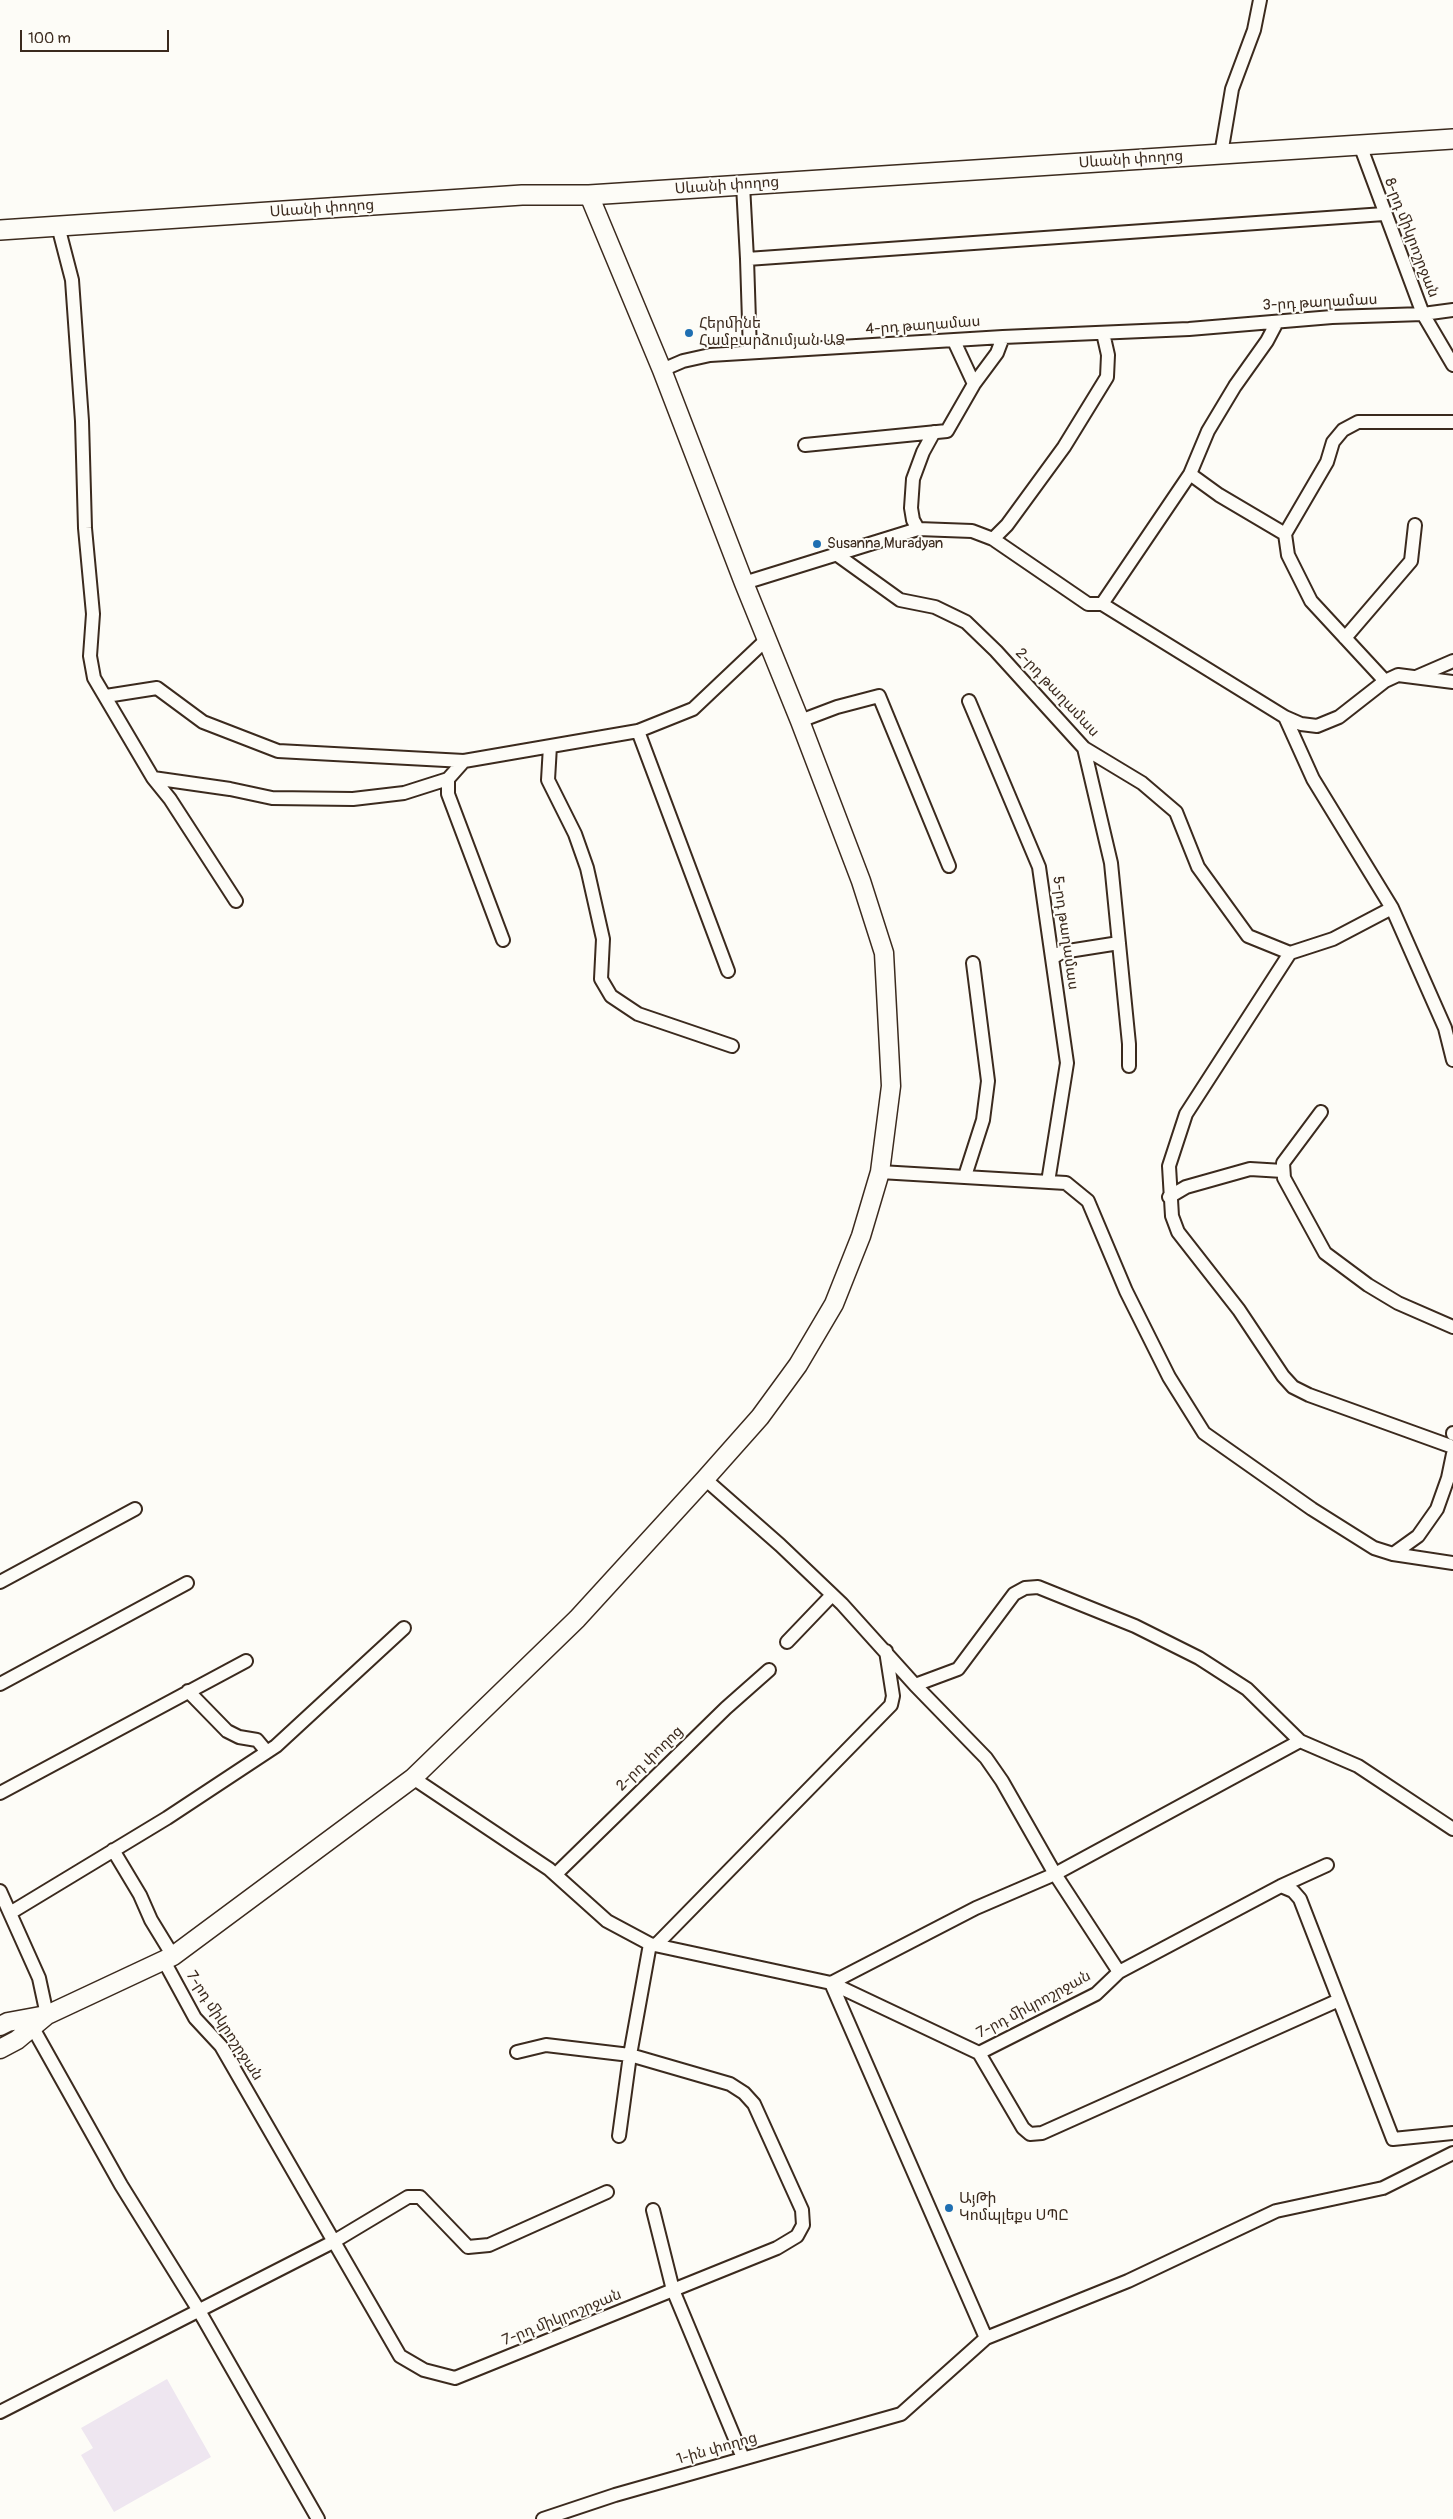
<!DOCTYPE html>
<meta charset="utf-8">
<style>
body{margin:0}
#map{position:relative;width:1453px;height:2519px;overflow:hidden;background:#fdfcf7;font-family:Pangolin,sans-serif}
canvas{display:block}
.scale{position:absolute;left:20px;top:30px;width:149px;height:22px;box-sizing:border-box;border:2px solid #3b2a1e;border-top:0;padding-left:6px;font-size:15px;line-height:18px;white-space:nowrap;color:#3b2a1e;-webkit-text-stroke:4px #fdfcf7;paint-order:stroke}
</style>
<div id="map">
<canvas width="1453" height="2519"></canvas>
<div class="scale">100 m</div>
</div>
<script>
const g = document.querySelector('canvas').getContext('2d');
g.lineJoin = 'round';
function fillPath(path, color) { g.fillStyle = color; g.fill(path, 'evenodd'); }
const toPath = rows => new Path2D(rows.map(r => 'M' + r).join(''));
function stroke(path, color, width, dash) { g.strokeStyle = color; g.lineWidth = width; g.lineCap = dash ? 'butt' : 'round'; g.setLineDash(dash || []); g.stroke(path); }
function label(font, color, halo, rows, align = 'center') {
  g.font = font + ' Pangolin,"Noto Sans Armenian",sans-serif'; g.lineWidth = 4; g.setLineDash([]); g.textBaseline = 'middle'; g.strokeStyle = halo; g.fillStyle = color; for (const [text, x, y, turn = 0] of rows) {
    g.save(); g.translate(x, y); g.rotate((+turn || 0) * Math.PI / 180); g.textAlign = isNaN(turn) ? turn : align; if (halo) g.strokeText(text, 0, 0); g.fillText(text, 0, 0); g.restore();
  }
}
fillPath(toPath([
 [167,2379,211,2457,114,2512,81,2455,93,2448,81,2428]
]), '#eee6f0');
const street = toPath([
 [1360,145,1423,314,1453,365],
 [1221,154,1232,89,1254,30,1260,0],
 [743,185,747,259],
 [58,226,72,280,82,421,85,528,93,614,90,656,94,678,153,778,170,799,236,901],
 [750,352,747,259,1384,214],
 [662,370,683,361,710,355,1003,337,1189,329,1332,317,1423,314,1453,310],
 [974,384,997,353,1003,337],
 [805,445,947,431,974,384,954,341],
 [1190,474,1219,495,1285,534],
 [918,529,913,520,911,508,913,479,923,452,934,432],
 [993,539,1007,525,1064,447,1107,377,1108,355,1103,333],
 [836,554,900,600,935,607,966,622,996,651,1084,748,1142,783,1176,812,1198,867,1248,936,1290,953,1333,939,1392,908],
 [744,583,918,529,972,531,993,539,1088,604,1102,604,1190,474,1208,431,1235,386,1267,341,1277,322],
 [1102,604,1285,717,1301,724,1317,726,1339,717,1385,681,1398,675,1453,682],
 [1345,638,1411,561,1415,525],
 [1416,677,1453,661],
 [1385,681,1311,601,1288,555,1285,534,1327,462,1333,442,1343,430,1358,422,1453,422],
 [106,696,157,688,203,722,278,751,464,761,638,731,693,709,767,639],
 [969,701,1039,867,1067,1063,1048,1182],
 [1285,717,1313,779,1392,908,1445,1028,1453,1060],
 [800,721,837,707,879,696,949,866],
 [638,731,728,971],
 [550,746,548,780,575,834,587,868,603,939,601,979,611,996,638,1014,732,1046],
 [1084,748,1111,863,1129,1044,1129,1066],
 [464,761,448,779,448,794,503,940],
 [153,778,230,789,272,798,353,799,404,793,448,779],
 [1290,953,1186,1114,1169,1166,1172,1216,1178,1232,1239,1310,1283,1376,1293,1387,1309,1395,1453,1447],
 [1052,958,1062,952,1119,943],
 [1321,1112,1283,1163,1284,1178,1325,1253,1368,1285,1398,1303,1453,1327],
 [880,1172,1066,1183,1088,1201,1126,1291,1169,1377,1204,1433,1312,1509,1374,1548,1393,1554,1453,1563],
 [965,1176,983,1120,988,1081,973,963],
 [1169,1197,1186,1187,1250,1169,1283,1171],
 [1453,1433,1453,1434],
 [705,1479,780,1545,842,1604,915,1685,986,1758,1002,1781,1055,1874,1119,1972],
 [1393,1554,1418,1536,1437,1509,1448,1478,1453,1454],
 [0,1582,135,1509],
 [787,1642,832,1595],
 [0,1684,187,1583],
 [915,1685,958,1669,1014,1594,1025,1588,1038,1587,1135,1626,1199,1658,1247,1689,1300,1741,1358,1766,1453,1829],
 [188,1691,227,1731,239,1737,257,1740,267,1752],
 [1300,1741,1055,1874,976,1908,831,1983,979,2053,1096,1994,1119,1972,1281,1886,1327,1865],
 [413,1778,549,1869,607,1921,650,1944,831,1983,986,2338],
 [0,1793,246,1661],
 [113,1850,140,1895,151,1920,173,1956],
 [556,1874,726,1708,769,1670],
 [1281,1886,1293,1891,1300,1899,1393,2139,1453,2133],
 [0,1891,39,1978,47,2015],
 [10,1913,167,1818,276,1746,404,1628],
 [656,1945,891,1705,893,1696,886,1651],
 [164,1961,195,2018,221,2046,400,2356,424,2370,455,2378,777,2248,797,2236,803,2225,802,2210,754,2104,744,2093,730,2084,630,2055,546,2045,517,2052],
 [29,2021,121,2185,198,2309,318,2519],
 [979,2053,1023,2128,1030,2134,1042,2133,1339,2000],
 [619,2136,630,2055,650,1944],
 [653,2210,673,2290,743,2458],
 [0,2412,333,2242,408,2197,420,2197,468,2247,489,2245,607,2192],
 [543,2519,615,2495,901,2414,986,2338,1128,2281,1276,2211,1383,2188,1453,2153]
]);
const secondary = toPath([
 [0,2026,8,2022,46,2015],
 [0,2049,17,2040,47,2015,173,1956,413,1778,577,1619,705,1479,760,1417,798,1365,834,1304,861,1236,880,1172,891,1086,884,953,861,881,800,721,744,583,662,370,589,195]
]);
const primary = toPath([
 [0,230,522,195,589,195,1453,139]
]);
stroke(street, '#3b2a1e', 16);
stroke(secondary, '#3b2a1e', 21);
stroke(primary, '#3b2a1e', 22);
stroke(street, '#fdfcf7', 12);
stroke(secondary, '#fdfcf7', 18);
stroke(primary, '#fdfcf7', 19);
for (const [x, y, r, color] of [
 [689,333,5,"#1f6fb2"],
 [817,544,5,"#1f6fb2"],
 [949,2208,5,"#1f6fb2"]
]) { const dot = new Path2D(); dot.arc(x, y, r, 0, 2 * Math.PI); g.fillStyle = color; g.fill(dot); stroke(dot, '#fdfcf7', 2); }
label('15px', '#3b2a1e', '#fdfcf7', [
 ["Սևանի փողոց",1131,160,-4],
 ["Սևանի փողոց",727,186,-4],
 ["Սևանի փողոց",322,209,-4],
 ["8-րդ միկրոշրջան",1411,238,69],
 ["3-րդ թաղամաս",1320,303,-3],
 ["4-րդ թաղամաս",923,326,-4],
 ["2-րդ թաղամաս",1057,693,47],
 ["5-րդ թաղամաս",1065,933,82],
 ["2-րդ փողոց",650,1759,-44],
 ["7-րդ միկրոշրջան",1034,2005,-28],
 ["7-րդ միկրոշրջան",224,2026,57],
 ["7-րդ միկրոշրջան",562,2318,-22],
 ["1-ին փողոց",717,2449,-16]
]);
label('15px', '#3b2a1e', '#fdfcf7', [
 ["Հերմինե",699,324],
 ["Համբարձումյան ԱՁ",699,341],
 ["Susanna Muradyan",827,544],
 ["ԱյԹի",959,2199],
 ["Կոմպլեքս ՍՊԸ",959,2216]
], 'left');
</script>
